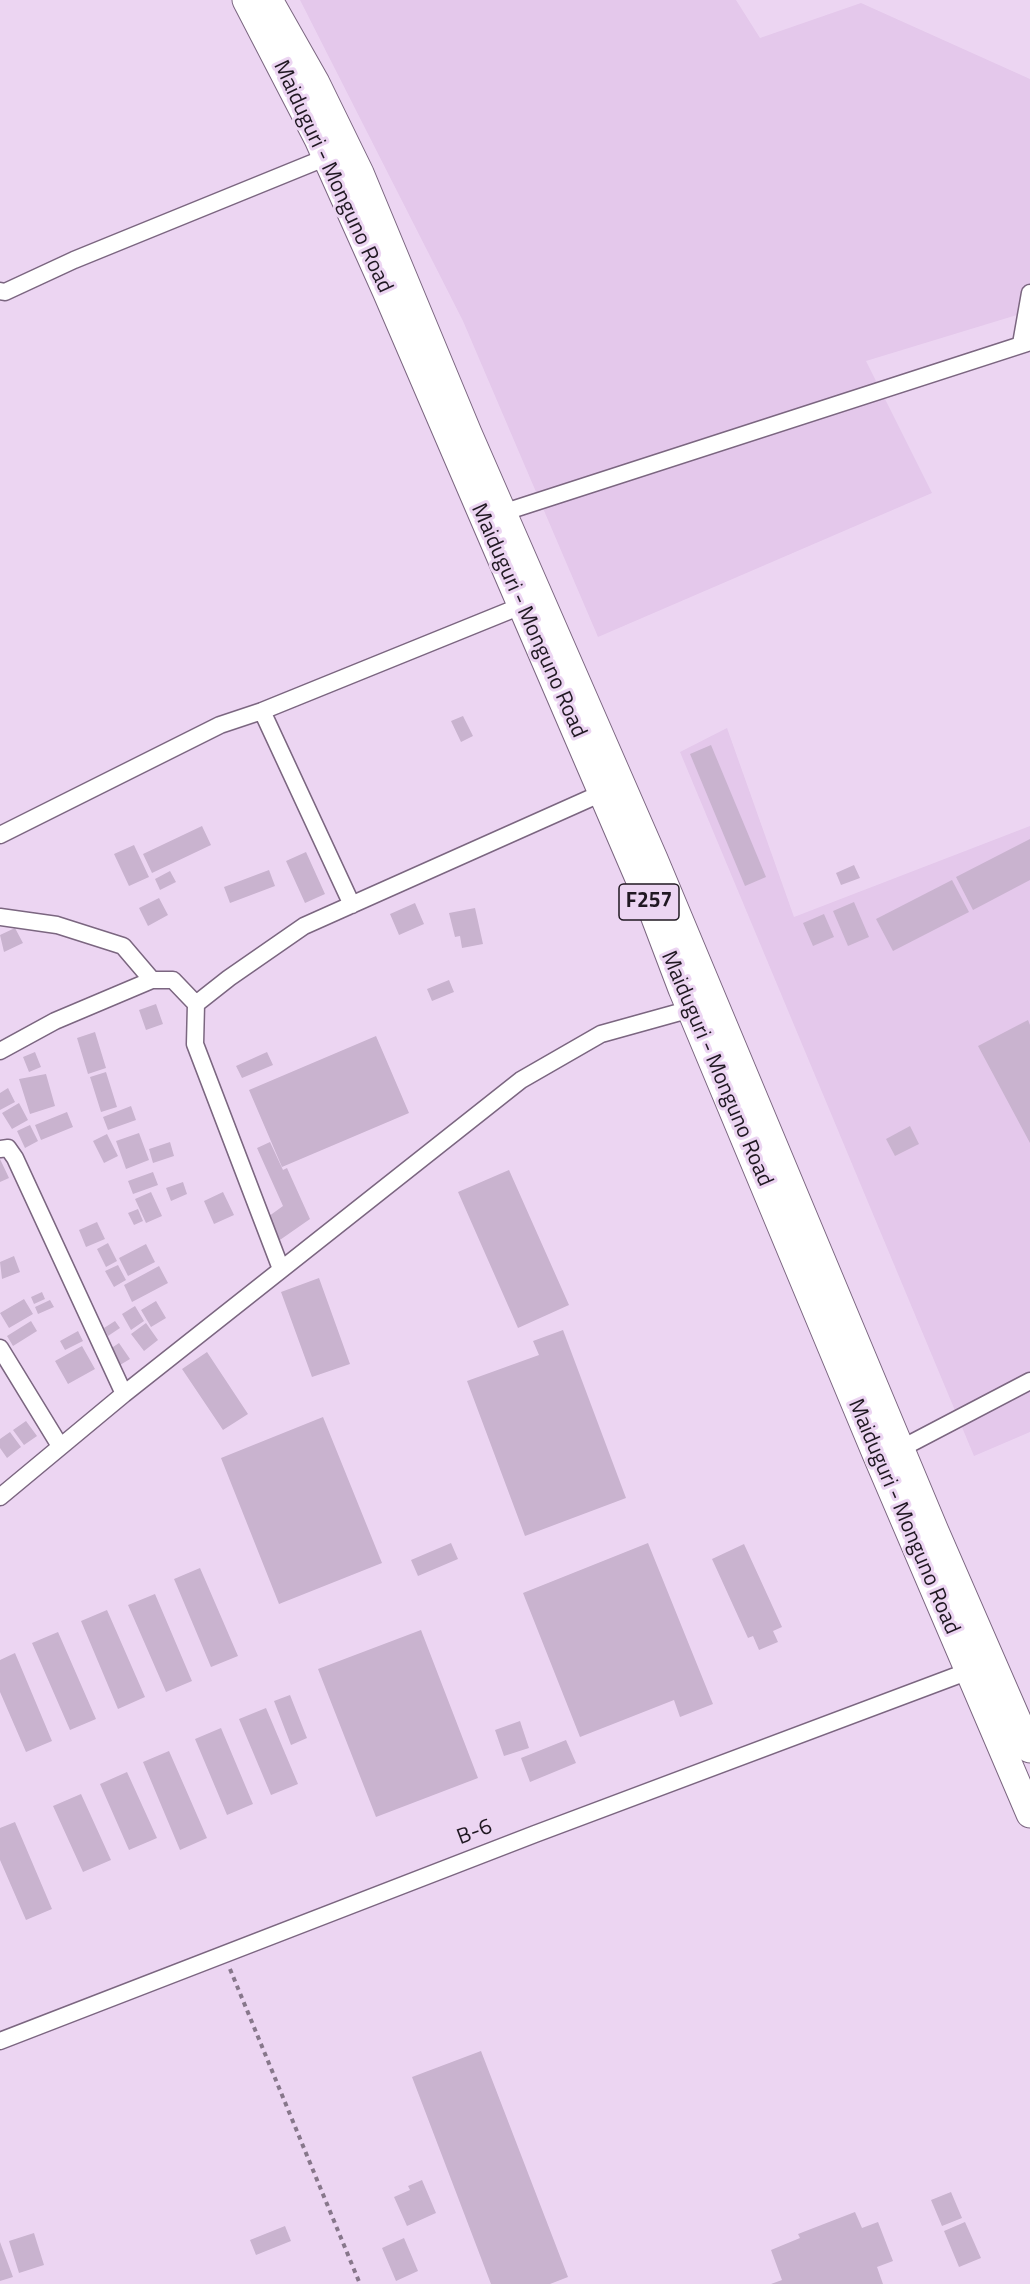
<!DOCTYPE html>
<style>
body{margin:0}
canvas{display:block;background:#ecd5f2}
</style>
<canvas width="1030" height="2284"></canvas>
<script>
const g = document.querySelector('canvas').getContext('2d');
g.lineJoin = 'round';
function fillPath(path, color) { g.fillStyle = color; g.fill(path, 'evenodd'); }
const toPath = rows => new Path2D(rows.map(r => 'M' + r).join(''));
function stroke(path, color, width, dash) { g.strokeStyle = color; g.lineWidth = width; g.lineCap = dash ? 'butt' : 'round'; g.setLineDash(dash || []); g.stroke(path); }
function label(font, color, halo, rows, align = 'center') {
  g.font = font + ' "Titillium Web",sans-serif'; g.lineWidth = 6; g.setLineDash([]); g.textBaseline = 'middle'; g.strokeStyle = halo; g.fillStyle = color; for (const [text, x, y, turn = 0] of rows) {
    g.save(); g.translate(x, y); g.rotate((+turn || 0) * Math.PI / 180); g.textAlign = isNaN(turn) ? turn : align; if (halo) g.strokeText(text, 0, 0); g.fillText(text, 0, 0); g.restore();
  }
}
fillPath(toPath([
 [300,0,736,0,760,38,861,3,1030,79,1030,311,866,361,932,493,598,637,463,321],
 [727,728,794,917,1030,826,1030,1432,974,1456,680,752]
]), '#e4c8eb');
fillPath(toPath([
 [463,716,473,736,461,742,451,721],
 [711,745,766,877,745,886,690,754],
 [202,826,211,845,152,873,143,854],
 [1030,839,1030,880,973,910,956,877],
 [134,845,149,877,129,886,114,854],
 [306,852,325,894,305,903,286,861],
 [854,865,860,878,841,885,836,873],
 [269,870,275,886,230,903,224,887],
 [170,871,176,882,160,890,155,879],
 [952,880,969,912,893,951,876,919],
 [159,898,168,915,148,926,139,908],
 [854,902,869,937,848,946,833,911],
 [415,903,424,924,399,935,390,914],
 [475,908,483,944,462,948,460,936,455,937,449,913],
 [824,914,834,937,813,946,803,923],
 [15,928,23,943,4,952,0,935],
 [449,980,454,992,432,1001,427,989],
 [156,1004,163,1024,146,1030,139,1010],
 [1028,1020,1030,1025,1030,1143,978,1046],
 [95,1032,106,1068,88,1074,77,1038],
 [376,1036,409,1113,282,1167,249,1090],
 [35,1052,41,1067,29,1072,23,1057],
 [267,1052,273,1065,242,1078,236,1066],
 [106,1072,117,1107,101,1112,90,1077],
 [46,1074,55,1106,30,1114,19,1079],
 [8,1088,15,1102,0,1110,0,1093],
 [19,1103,28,1120,12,1129,2,1113],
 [131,1106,136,1120,108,1130,103,1117],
 [67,1112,73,1127,41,1140,35,1125],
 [30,1125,38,1141,25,1148,17,1131],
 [910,1126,919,1144,895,1156,886,1139],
 [139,1133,149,1160,126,1169,116,1141],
 [107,1134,118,1156,104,1163,93,1141],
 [170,1142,174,1156,153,1163,149,1149],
 [270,1142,283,1170,287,1168,310,1219,277,1242,265,1219,283,1206,257,1148],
 [0,1159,9,1178,0,1182],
 [509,1170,569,1305,518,1328,458,1192],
 [153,1172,158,1185,133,1194,128,1181],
 [183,1182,187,1194,171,1201,166,1188],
 [151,1192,162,1216,146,1223,135,1199],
 [223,1192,234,1215,214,1224,204,1201],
 [138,1209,143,1221,134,1225,128,1213],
 [97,1222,105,1239,86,1247,79,1230],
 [108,1243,117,1261,106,1267,97,1249],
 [146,1244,155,1262,128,1276,119,1258],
 [14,1256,20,1272,2,1279,0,1262],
 [118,1265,126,1280,114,1287,105,1271],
 [159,1266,168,1283,132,1302,124,1285],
 [319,1278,350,1364,312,1377,281,1292],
 [42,1292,45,1299,34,1304,31,1297],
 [24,1299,33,1314,9,1328,0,1313],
 [50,1300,54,1307,38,1314,35,1307],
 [156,1301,166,1318,151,1327,141,1310],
 [135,1306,144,1321,131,1330,122,1314],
 [31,1321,37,1331,13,1346,7,1336],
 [115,1321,120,1328,108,1336,104,1328],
 [146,1323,158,1340,144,1351,131,1334],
 [563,1330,626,1498,525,1536,467,1381,539,1355,533,1341],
 [78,1331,83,1341,65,1350,60,1341],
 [119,1343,130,1359,120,1365,110,1349],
 [82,1346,95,1369,68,1384,55,1361],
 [207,1352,248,1414,223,1430,182,1369],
 [323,1417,382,1563,279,1604,221,1458],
 [26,1421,37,1436,24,1445,13,1430],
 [10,1432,21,1447,7,1458,0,1448,0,1439],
 [451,1543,458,1559,418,1576,411,1560],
 [648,1543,713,1704,680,1717,674,1700,580,1737,523,1593],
 [744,1544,782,1627,773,1631,778,1642,759,1650,753,1636,748,1638,712,1559],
 [200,1568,238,1656,211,1667,174,1579],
 [155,1594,192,1681,166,1692,128,1605],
 [107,1610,145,1697,118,1709,81,1621],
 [421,1630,478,1778,376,1817,318,1669],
 [58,1632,96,1719,70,1730,32,1643],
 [15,1653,52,1741,26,1752,0,1692,0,1660],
 [290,1695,307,1738,291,1745,274,1701],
 [266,1708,298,1784,271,1795,239,1719],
 [520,1721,529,1748,504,1756,495,1730],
 [221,1728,253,1804,227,1815,195,1739],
 [566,1740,576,1763,530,1782,521,1758],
 [169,1751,207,1838,180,1850,143,1762],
 [127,1772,157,1838,129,1850,100,1784],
 [81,1794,111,1860,83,1872,53,1806],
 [15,1822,52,1909,26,1920,0,1860,0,1828],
 [481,2051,568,2277,550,2284,491,2284,412,2077],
 [422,2180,436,2213,407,2226,394,2197,410,2190,408,2186],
 [951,2192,962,2218,942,2226,931,2200],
 [855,2212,862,2228,878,2222,893,2261,877,2267,883,2284,771,2284,782,2280,771,2250,800,2238,798,2234],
 [965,2222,981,2258,959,2267,944,2231],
 [285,2226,291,2241,256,2255,250,2240],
 [34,2233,44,2265,19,2273,9,2241],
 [404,2238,418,2271,396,2281,382,2248],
 [0,2242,13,2277,0,2281]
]), '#c9b3cf');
const minor = toPath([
 [0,291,5,292,74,260,327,157],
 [1021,344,1030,293],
 [505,512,1030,342],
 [262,711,352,905],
 [0,835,220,725,262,711,521,606],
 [0,917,57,925,123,946,152,980],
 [196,1004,229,978,304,926,602,793],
 [0,1051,55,1021,152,980,173,980,196,1004,195,1044,281,1269],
 [0,1149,8,1148,15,1158,124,1394],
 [0,1348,60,1446],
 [902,1448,1030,1381],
 [0,1497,124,1394,521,1080,601,1034,691,1009],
 [0,2041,535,1834,969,1671]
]);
const primary = toPath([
 [246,0,318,139,386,291,649,902,682,989,876,1454,1030,1814],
 [269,0,316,83,360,173,468,433,654,859,935,1531,1030,1749]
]);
stroke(minor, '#7b6680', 19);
stroke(primary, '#7b6680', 29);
stroke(toPath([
 [230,1969,360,2284]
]), '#87778b', 4, [4.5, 4.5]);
stroke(minor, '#fff', 16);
stroke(primary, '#fff', 27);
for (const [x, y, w] of [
 [649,902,60]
]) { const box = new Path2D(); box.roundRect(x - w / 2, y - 18, w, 36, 4.5); g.fillStyle = '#ecd5f2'; g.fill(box); stroke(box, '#201822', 1.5); }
label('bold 21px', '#201822', null, [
 ["F257",649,902]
]);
label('22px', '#201822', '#ecd5f2', [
 ["Maiduguri - Monguno Road",332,177,65],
 ["Maiduguri - Monguno Road",528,621,66],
 ["Maiduguri - Monguno Road",716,1069,67],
 ["Maiduguri - Monguno Road",903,1517,67],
 ["B-6",475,1833,-21]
]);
</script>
